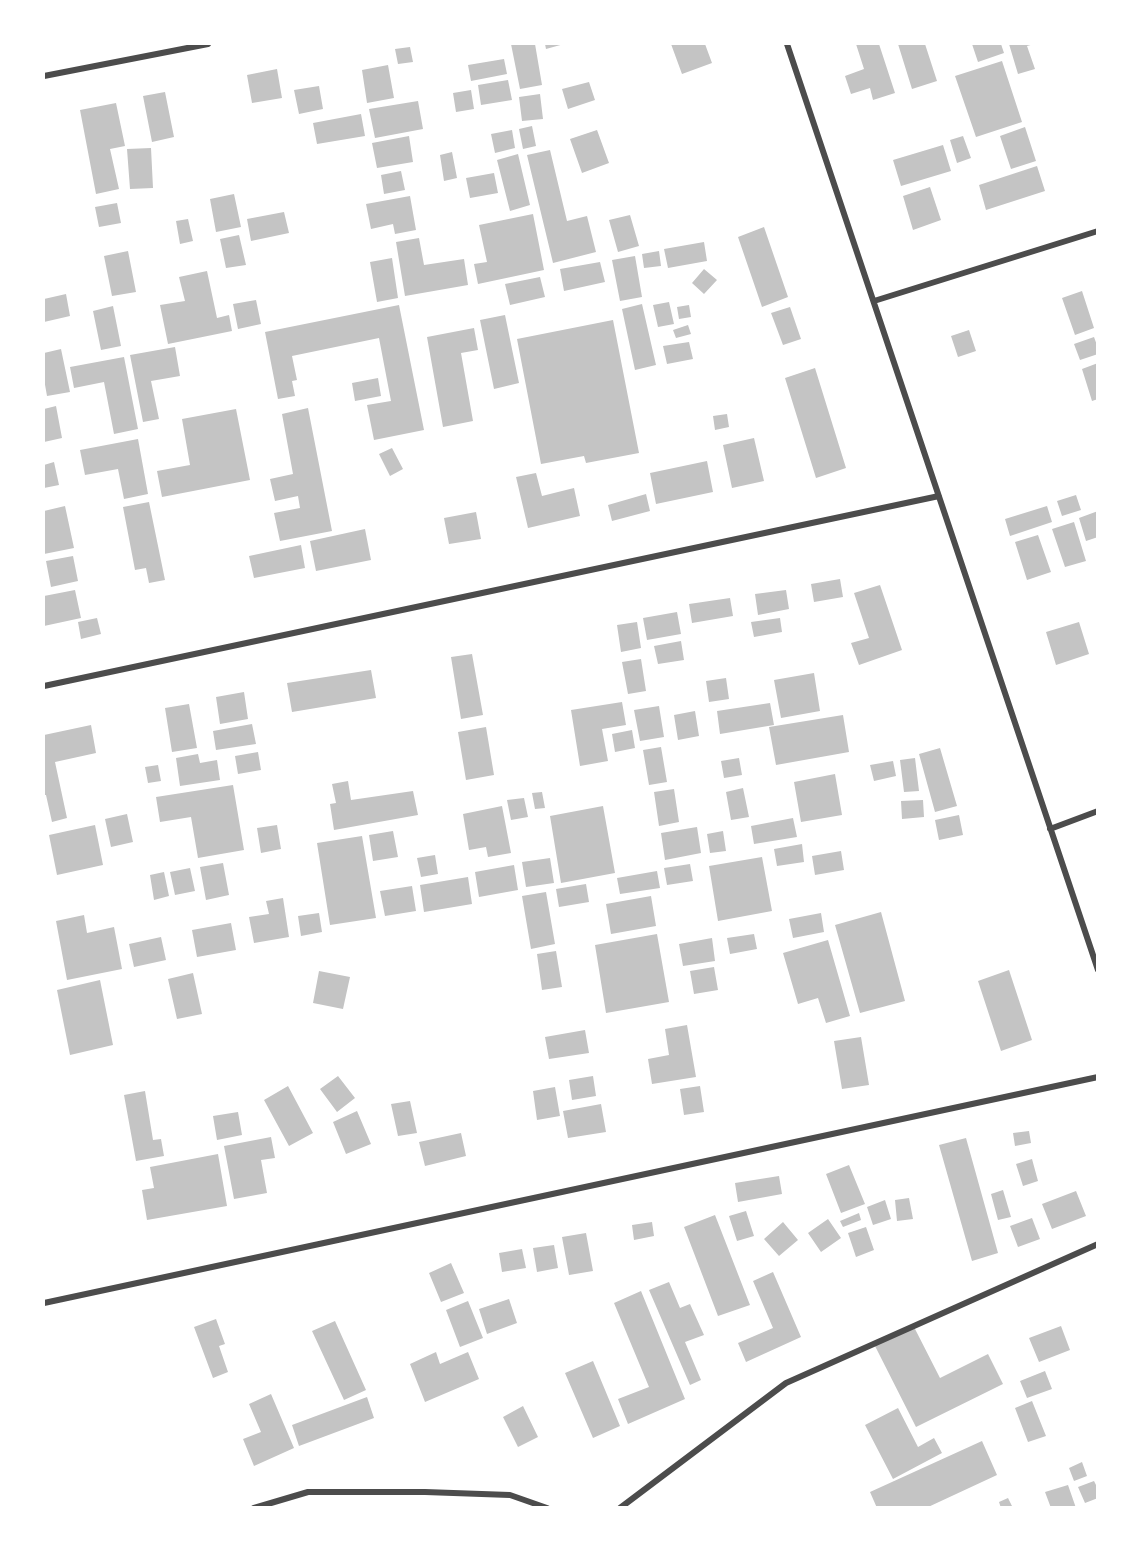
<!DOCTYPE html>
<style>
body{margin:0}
#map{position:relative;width:1141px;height:1551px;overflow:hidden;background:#fff;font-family:Mulish,sans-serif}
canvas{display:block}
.frame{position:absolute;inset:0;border:45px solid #fff;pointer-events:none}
</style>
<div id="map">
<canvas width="1141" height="1551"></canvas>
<div class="frame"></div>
</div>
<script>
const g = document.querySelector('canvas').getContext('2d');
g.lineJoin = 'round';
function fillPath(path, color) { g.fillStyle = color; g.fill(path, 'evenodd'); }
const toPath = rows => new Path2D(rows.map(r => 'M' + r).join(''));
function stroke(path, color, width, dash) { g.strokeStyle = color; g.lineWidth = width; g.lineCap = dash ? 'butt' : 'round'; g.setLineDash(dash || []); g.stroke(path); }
fillPath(toPath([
 [511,44,535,44,542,85,520,89],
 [545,44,564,44,546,49],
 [671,44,705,44,712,63,682,74],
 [856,44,879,44,895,93,873,100,870,88,851,94,845,76,864,69],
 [898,44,925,44,937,81,912,89],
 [972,44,1001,44,1004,53,978,62],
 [1009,44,1034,44,1027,46,1035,69,1018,74],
 [410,47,413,62,398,64,395,49],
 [504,59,507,74,471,81,468,65],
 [1002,61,1022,122,976,137,955,76],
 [388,65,394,98,367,103,362,70],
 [277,69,282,98,252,103,247,75],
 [508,80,512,100,481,105,478,85],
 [589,82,595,100,568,109,562,89],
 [319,86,323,109,299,114,294,90],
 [471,90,474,109,456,112,453,93],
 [165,92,174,137,152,142,143,96],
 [540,94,543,119,522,121,519,97],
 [418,101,423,129,375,138,369,109],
 [116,103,125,146,110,149,119,189,96,194,80,110],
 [361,114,365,136,317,144,313,123],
 [532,126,536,146,523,149,519,129],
 [1025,127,1036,161,1011,169,1000,136],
 [512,130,515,148,495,153,491,134],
 [597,130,609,163,582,173,570,139],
 [409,136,413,162,377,168,372,143],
 [963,136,971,158,957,163,950,140],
 [943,145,951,171,901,186,893,160],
 [151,148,153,188,130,189,127,149],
 [550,150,567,221,587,216,596,252,553,263,527,155],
 [452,152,457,178,444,181,440,155],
 [518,154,530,205,510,211,497,160],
 [1037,166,1045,191,986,210,979,185],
 [401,171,405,190,384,194,381,175],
 [494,173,498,193,470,198,466,178],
 [930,187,941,220,913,230,903,196],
 [234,194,241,227,216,232,210,199],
 [410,196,416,230,395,234,393,224,371,229,366,204],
 [117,203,121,223,99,227,95,207],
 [284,212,289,233,251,241,247,219],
 [533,214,544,270,478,284,474,264,487,262,479,225],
 [630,215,639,246,618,252,609,220],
 [188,219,193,241,180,244,176,221],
 [764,227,788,297,762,307,738,237],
 [239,235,246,265,226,268,220,239],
 [419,238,424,265,464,259,468,285,405,296,396,242],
 [704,242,707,261,668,268,664,249],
 [128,251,136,292,112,296,104,256],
 [659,251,661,266,644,268,642,254],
 [635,256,642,297,620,301,612,260],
 [392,258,398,298,377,302,370,262],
 [600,262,605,282,564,291,560,269],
 [704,269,717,280,704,294,692,283],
 [207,271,217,318,229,315,232,331,168,344,160,305,185,301,179,277],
 [540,277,545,297,510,305,505,284],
 [1082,291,1094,328,1075,335,1062,298],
 [66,294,70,316,44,322,44,299],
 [256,300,261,324,238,329,233,304],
 [669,302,674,324,658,327,653,305],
 [642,304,656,365,635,370,622,309],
 [399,305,424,430,374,440,367,405,391,401,379,338,292,356,297,380,292,381,295,396,278,399,265,332],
 [689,305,691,317,679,319,677,307],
 [113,306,121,346,101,350,93,311],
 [790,307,801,339,783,345,771,313],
 [505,315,519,383,494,389,480,320],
 [613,320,639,453,586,463,584,456,541,464,517,339],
 [688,325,691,334,676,338,673,330],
 [474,328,478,350,461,353,473,421,443,427,427,337],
 [969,330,976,351,958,357,951,336],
 [1094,337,1098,348,1098,354,1080,360,1074,344],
 [689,342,693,359,667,364,663,346],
 [175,347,180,376,151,381,159,419,143,422,130,355],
 [61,349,70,392,47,396,44,379,44,353],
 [124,357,138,429,114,434,104,382,74,388,70,367],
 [1098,363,1098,399,1092,401,1082,369],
 [815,368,846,468,816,478,785,378],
 [378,378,381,396,355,401,352,383],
 [56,406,62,438,44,442,44,409],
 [308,408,332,531,280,541,274,513,300,508,298,496,275,501,270,479,293,474,282,414],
 [236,409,250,480,162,497,157,471,190,465,182,419],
 [727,414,729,427,715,430,713,416],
 [754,438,764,481,732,488,723,445],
 [138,439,148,494,124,499,118,469,85,475,80,450],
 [392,448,403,469,390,476,379,454],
 [707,461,713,492,656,504,650,473],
 [54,462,59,485,44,488,44,465],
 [536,473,542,496,574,488,580,516,528,528,516,477],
 [646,494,650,511,612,521,608,505],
 [1076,495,1081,510,1062,516,1057,501],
 [149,502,165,580,149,583,146,568,135,570,123,507],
 [65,506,74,548,44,554,44,511],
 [1047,506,1052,522,1010,536,1005,519],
 [1098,511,1098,537,1086,541,1079,518],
 [476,512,481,539,449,544,444,518],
 [1074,522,1086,561,1065,567,1052,529],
 [365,529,371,560,316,571,310,541],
 [1038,535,1051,572,1027,580,1015,542],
 [301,545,305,568,254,578,249,556],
 [73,556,78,581,51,587,46,561],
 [840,579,843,597,814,602,811,584],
 [880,585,902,650,859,665,851,643,869,638,854,593],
 [75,590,81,618,44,626,44,596],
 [786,590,789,609,758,615,755,594],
 [730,598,733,616,692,623,689,604],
 [677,612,681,634,647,640,643,618],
 [97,618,101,634,81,639,78,622],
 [780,618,782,632,754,637,751,622],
 [637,622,641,648,621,652,617,625],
 [1079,622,1089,654,1056,665,1046,632],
 [681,641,684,660,658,664,654,646],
 [472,654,483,715,461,719,451,657],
 [641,659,646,691,628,694,622,662],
 [371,670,376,698,292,712,287,683],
 [814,673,820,711,781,718,774,680],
 [726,678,729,699,709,702,706,681],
 [244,692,248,719,220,724,216,697],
 [622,702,626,725,602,729,608,761,580,766,571,710],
 [770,703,774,725,720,734,717,711],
 [189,704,197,748,172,752,165,708],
 [659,706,664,737,640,741,634,710],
 [695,711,699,736,678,740,674,715],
 [843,715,849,752,776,765,769,727],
 [252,724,256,744,216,750,213,731],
 [91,725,96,753,55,762,67,818,52,822,46,795,44,795,44,735],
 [486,727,494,775,466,780,458,732],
 [632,730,635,748,615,752,612,734],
 [661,747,667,782,649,785,643,750],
 [940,748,957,806,935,812,919,754],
 [258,752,261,770,238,774,235,756],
 [198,754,200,763,217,760,220,780,180,786,176,758],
 [739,758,742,775,724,778,721,761],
 [915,758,919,791,904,792,900,760],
 [893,761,896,776,874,781,870,765],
 [158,765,161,781,148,783,145,767],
 [835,774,842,815,801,822,794,782],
 [348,781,351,800,413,791,418,815,334,830,330,804,336,803,332,784],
 [233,785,244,850,198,858,191,817,160,822,156,797],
 [743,788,749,817,731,820,726,792],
 [674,789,679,822,659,826,654,792],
 [542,792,545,808,535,809,532,793],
 [524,798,528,817,511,820,507,800],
 [923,800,924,817,902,819,901,801],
 [502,806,511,853,488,857,486,847,469,850,463,814],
 [603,806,615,873,561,883,550,816],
 [127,814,133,842,111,847,105,819],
 [959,815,963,835,939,840,935,820],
 [793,818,797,837,754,844,751,826],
 [95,825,103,865,57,875,49,835],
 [277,825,281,849,261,853,257,828],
 [697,827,701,853,665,860,661,833],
 [393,831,398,857,373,861,369,835],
 [723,831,726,851,710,853,707,834],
 [362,836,376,918,330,925,317,843],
 [802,844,804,862,777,866,774,849],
 [841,851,844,870,815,875,812,856],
 [435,855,438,874,421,877,417,858],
 [762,857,772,911,718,921,709,866],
 [550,858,554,883,526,887,522,862],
 [223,863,229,895,206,900,200,867],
 [690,864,693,881,667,885,664,868],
 [514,865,518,890,479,897,475,872],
 [190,868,195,891,175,895,170,872],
 [657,871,660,888,620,894,617,878],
 [164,872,169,896,154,900,150,875],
 [468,877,472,904,424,912,420,885],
 [586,884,589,902,559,907,556,889],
 [412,886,416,911,385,916,380,891],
 [546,892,555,944,531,949,522,896],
 [651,896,656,926,611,934,606,904],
 [283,898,289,937,254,943,249,917,269,914,266,901],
 [881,912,905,1001,860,1013,835,925],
 [319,913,322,932,301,936,298,916],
 [821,913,824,932,793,938,789,919],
 [84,915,87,933,114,927,122,969,67,980,56,921],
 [231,923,236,950,197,957,192,930],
 [657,934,669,1002,606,1013,595,945],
 [754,934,757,949,730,954,727,938],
 [161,937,166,960,134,967,129,944],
 [712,938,715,961,683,966,679,944],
 [828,940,850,1016,826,1023,818,998,798,1004,783,953],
 [556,951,562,987,542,990,537,954],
 [714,967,718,990,694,994,690,971],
 [1009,970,1032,1040,1001,1051,978,981],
 [319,971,350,977,343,1009,313,1003],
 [193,973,202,1014,177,1019,168,979],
 [100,980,113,1045,70,1055,57,990],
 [687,1025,696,1077,652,1084,648,1059,669,1055,665,1029],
 [585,1030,589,1053,549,1059,545,1037],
 [861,1037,869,1085,842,1089,834,1041],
 [338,1076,355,1098,337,1112,320,1089],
 [593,1076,596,1096,572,1100,569,1080],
 [288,1086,313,1133,289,1146,264,1100],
 [700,1086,704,1112,684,1115,680,1089],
 [555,1087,560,1116,537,1120,533,1091],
 [145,1091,153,1140,161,1139,164,1156,136,1161,124,1095],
 [410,1101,417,1133,398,1136,391,1104],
 [601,1104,606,1132,568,1138,563,1111],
 [357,1111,371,1144,346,1154,333,1122],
 [238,1112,242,1135,217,1140,213,1116],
 [1029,1131,1031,1143,1015,1146,1013,1133],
 [461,1133,466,1156,425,1166,419,1142],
 [271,1137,275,1158,261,1160,267,1193,234,1199,224,1146],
 [966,1138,998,1253,972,1261,939,1145],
 [218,1154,227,1206,147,1220,142,1190,154,1188,150,1167],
 [1032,1159,1038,1181,1023,1186,1016,1164],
 [849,1165,865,1204,841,1213,826,1174],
 [779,1176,782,1194,738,1202,735,1183],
 [1003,1190,1011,1217,998,1220,991,1194],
 [1076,1191,1086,1216,1052,1229,1042,1204],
 [909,1198,913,1219,897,1221,895,1200],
 [885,1200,891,1219,873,1225,867,1207],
 [746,1211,754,1236,737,1241,729,1216],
 [859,1213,861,1220,843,1227,840,1221],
 [715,1215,750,1305,718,1316,684,1227],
 [1032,1218,1040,1239,1018,1247,1010,1226],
 [828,1219,841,1238,821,1252,808,1233],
 [652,1222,654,1236,634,1240,632,1225],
 [783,1222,798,1240,779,1256,764,1239],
 [866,1227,874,1250,856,1257,848,1233],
 [586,1233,593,1271,569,1275,562,1237],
 [554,1245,558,1268,537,1272,533,1248],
 [522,1249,526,1268,502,1272,499,1253],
 [451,1263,464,1293,441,1302,429,1273],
 [773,1272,801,1337,746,1362,738,1343,773,1328,753,1281],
 [669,1282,680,1308,690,1304,704,1335,685,1342,701,1380,690,1385,649,1290],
 [641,1291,685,1399,628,1424,618,1399,649,1387,614,1303],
 [509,1299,517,1323,487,1334,479,1309],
 [468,1301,483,1338,460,1347,446,1310],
 [216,1319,225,1344,219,1346,228,1372,213,1378,194,1327],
 [335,1321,366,1390,344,1400,312,1331],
 [1061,1326,1070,1350,1039,1362,1029,1338],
 [914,1327,940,1378,988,1354,1003,1384,916,1427,875,1346],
 [436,1352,440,1364,468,1352,479,1379,425,1402,410,1364],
 [593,1361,620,1426,593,1438,565,1373],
 [1045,1371,1052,1389,1027,1398,1020,1381],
 [271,1394,294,1448,254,1466,243,1439,261,1432,249,1404],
 [367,1397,374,1418,299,1446,292,1425],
 [1032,1401,1046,1436,1028,1442,1015,1408],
 [523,1406,538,1437,518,1447,503,1417],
 [898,1408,918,1447,934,1438,942,1453,893,1479,865,1425],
 [982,1441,997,1475,926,1508,877,1508,870,1492],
 [1082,1462,1087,1476,1074,1481,1069,1468],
 [1094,1481,1098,1489,1098,1498,1085,1503,1078,1487],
 [1068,1485,1076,1508,1051,1508,1045,1492],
 [1008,1498,1013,1508,1001,1508,999,1502]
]), '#c4c4c4');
stroke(toPath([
 [787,44,1098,970],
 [44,76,208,44],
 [874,301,1098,231],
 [44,686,939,496],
 [1050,829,1098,811],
 [44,1303,1098,1077],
 [254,1508,308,1492,425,1492,510,1495,547,1508],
 [620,1508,786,1383,1098,1244]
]), '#4c4c4c', 6);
</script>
